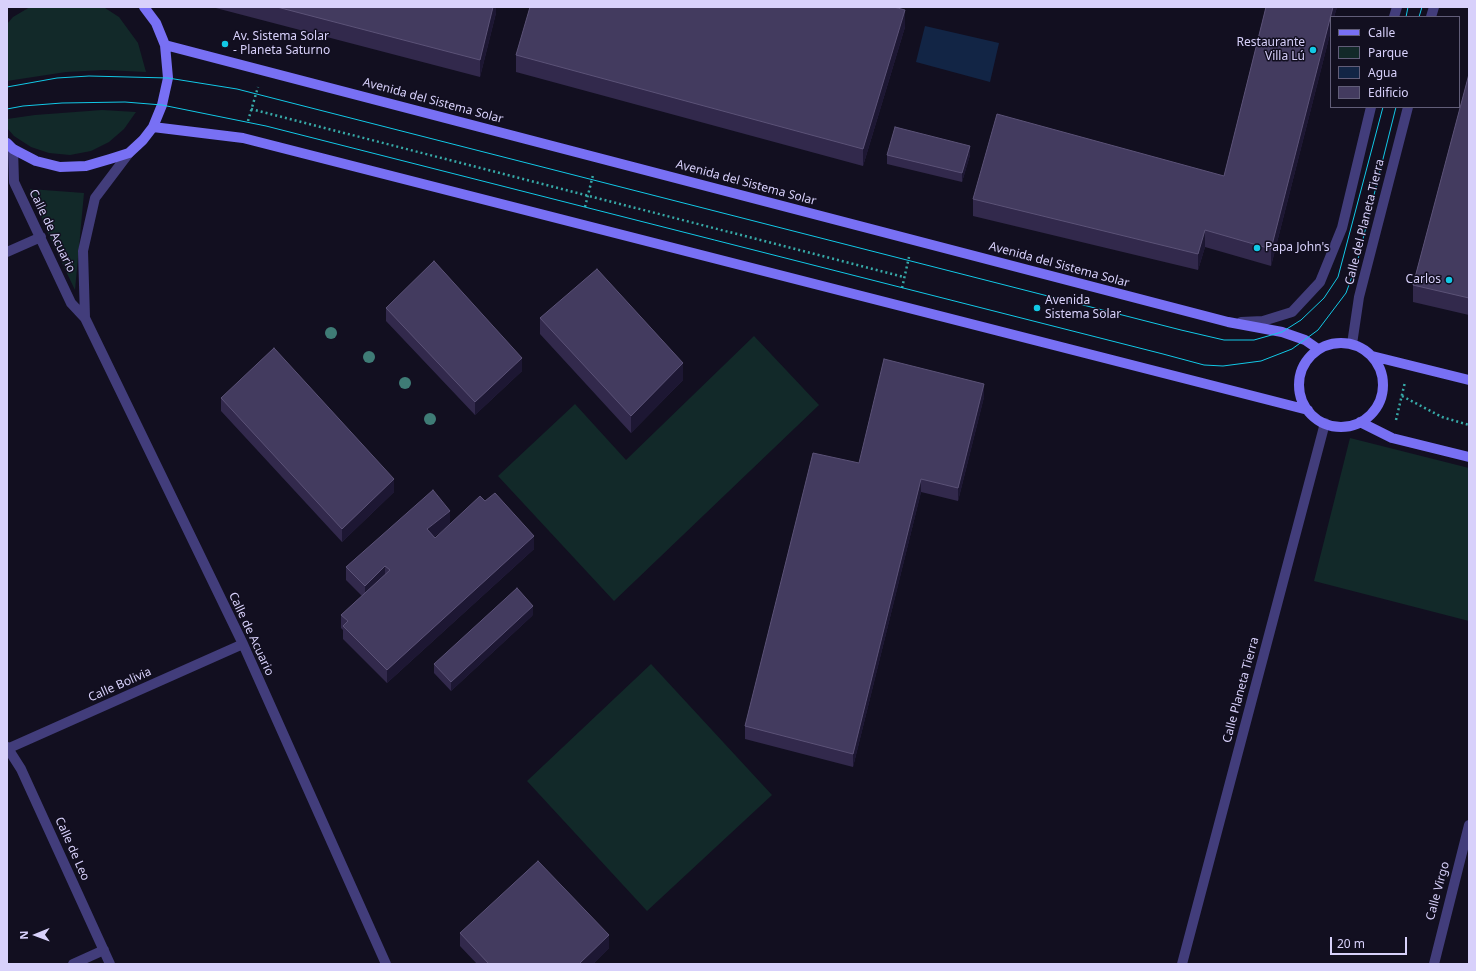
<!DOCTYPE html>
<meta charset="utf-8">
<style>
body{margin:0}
#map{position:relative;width:1476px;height:971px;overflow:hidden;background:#120f20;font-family:"Noto Sans",sans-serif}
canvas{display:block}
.frame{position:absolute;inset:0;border:8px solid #d8d1fb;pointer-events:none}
.legend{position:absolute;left:1330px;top:16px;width:130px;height:92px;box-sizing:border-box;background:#120f20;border:1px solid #615d78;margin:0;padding:5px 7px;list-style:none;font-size:12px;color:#d8d1fb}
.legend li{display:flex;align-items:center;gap:8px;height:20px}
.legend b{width:20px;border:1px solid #615d78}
.north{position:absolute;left:16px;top:915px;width:40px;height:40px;-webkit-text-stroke:3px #120f20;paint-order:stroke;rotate:269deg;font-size:11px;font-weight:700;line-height:16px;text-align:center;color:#d8d1fb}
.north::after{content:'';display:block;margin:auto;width:14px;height:18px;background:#d8d1fb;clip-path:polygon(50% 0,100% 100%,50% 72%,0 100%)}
.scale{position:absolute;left:1330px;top:937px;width:77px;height:18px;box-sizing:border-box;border:2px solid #d8d1fb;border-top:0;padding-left:5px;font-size:12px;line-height:14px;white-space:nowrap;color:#d8d1fb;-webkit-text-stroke:3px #120f20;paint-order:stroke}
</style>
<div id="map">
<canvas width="1476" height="971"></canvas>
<div class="frame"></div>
<ul class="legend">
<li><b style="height:5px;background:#7870f4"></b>Calle</li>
<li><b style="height:11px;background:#122929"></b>Parque</li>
<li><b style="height:11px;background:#122545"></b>Agua</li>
<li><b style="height:11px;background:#433b5f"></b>Edificio</li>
</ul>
<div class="north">N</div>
<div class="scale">20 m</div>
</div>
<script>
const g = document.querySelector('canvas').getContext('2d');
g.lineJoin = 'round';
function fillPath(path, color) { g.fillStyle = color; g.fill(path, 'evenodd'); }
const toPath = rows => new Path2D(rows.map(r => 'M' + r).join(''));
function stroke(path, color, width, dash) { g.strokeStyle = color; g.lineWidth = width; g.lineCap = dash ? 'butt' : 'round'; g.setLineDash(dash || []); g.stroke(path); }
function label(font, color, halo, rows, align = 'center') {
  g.font = font + ' "Noto Sans",sans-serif'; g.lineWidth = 3; g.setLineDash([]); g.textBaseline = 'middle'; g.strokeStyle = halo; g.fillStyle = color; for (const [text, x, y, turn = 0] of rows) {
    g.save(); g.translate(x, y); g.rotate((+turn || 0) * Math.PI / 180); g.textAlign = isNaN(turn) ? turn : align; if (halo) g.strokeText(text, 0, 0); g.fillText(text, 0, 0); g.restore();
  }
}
fillPath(toPath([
 [30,7,105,8,119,17,138,43,146,72,105,70,66,72,7,81,7,24,13,17],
 [102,110,136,112,124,129,109,142,91,151,70,155,49,153,31,147,14,136,7,128,7,119,35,115],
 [30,189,84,193,75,290,49,236],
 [754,336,819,405,614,601,498,476,575,404,626,460],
 [1350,438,1469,468,1469,621,1314,581],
 [651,664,772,795,647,911,527,781]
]), '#122929');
fillPath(toPath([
 [925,26,999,43,990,82,916,62]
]), '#122545');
stroke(toPath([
 [251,109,904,277],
 [248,121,258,87],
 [585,207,593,175],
 [902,288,909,257],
 [1402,396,1442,417,1469,425],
 [1396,420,1405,382]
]), '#37a9a7', 2.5, [2, 3]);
stroke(toPath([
 [1394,17,1397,7],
 [1431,17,1434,7],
 [13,149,14,182,71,303,85,318,243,644,386,964],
 [7,252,41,237],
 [85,318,83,251,95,198,129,153],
 [1241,322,1263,321,1292,312,1320,282,1342,228,1371,107],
 [1352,344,1359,297,1408,107],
 [7,747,21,769,110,964],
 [7,749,243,644],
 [73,964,104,950],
 [1182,964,1325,423],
 [1434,964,1469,825]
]), '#423d7b', 10);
stroke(toPath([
 [165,45,1228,322,1282,332,1305,340,1318,349],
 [153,127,243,138,1308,410],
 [7,143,13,149,36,161,60,167,86,166,110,159,129,153,143,140,153,127,162,105,168,78,165,45,156,23,144,7],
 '1299 385a42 42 0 1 1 84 0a42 42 0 1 1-84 0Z',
 [1372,356,1469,380],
 [1360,422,1392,438,1469,457]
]), '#7870f4', 10);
stroke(toPath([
 [1406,17,1408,7],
 [1419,17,1422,7],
 [7,87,57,78,89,76,168,78,237,89,1181,330,1224,340,1254,340,1282,332,1301,320,1324,298,1338,277,1383,107],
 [7,109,23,106,62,103,125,102,162,105,266,126,1163,354,1204,365,1223,366,1261,361,1292,349,1318,330,1346,293,1357,263,1396,107]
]), '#12c9e6', 1);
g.fillStyle = '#3f7c76';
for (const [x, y] of [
 [331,333],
 [369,357],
 [405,383],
 [430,419]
]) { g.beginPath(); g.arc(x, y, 6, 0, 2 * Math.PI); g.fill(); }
fillPath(toPath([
 [212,7,496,7,496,13,480,77],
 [1266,7,1337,7,1334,17,1331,17,1331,30,1271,266,1205,247,1198,270,973,216,973,199,1224,176],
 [905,27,863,166,516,72,516,55],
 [1469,74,1469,315,1413,302,1413,285],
 [887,155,970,155,962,182,887,164],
 [386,308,522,371,475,415,386,321],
 [540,318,683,380,631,433,540,334],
 [984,397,958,501,921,492,853,767,745,739,745,726,859,463],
 [221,398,394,492,342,542,221,411],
 [450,524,434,537,435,538,534,549,387,683,343,639,343,630,341,628,341,615,362,596,346,580,346,567],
 [533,615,451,691,434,673,434,664],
 [460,933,609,948,593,964,477,964,460,946]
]), '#32294c');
fillPath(toPath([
 [493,7,496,7,496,13,480,77,480,60],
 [1333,7,1337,7,1334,17,1331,17,1331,30,1271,266,1271,249],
 [905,10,905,27,863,166,863,149],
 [970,146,970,155,962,182,962,173],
 [1205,230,1205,247,1198,270,1198,254],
 [522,358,522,371,475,415,475,402],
 [683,363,683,380,631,433,631,416],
 [984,384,984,397,958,501,958,488],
 [394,479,394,492,342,542,342,529],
 [921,479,921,492,853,767,853,754],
 [450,511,450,524,427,542,427,529],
 [534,536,534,549,387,683,387,670],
 [385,566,385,579,365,599,365,586],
 [533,606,533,615,451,691,451,682],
 [609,935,609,948,593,964,579,964]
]), '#1d1733');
const building = toPath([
 [277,7,493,7,480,60,277,7],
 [530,7,894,7,905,10,863,149,516,55,530,7],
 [1266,7,1333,7,1271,249,1205,230,1198,254,973,199,997,114,1224,176,1266,7],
 [1469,74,1469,298,1413,285,1469,74],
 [895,127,970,146,962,173,887,155,895,127],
 [434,261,522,358,475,402,386,308,434,261],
 [597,269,683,363,631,416,540,318,597,269],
 [274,348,394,479,342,529,221,398,274,348],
 [884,359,984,384,958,488,921,479,853,754,745,726,813,453,859,463,884,359],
 [433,490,450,511,427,529,435,538,480,496,485,501,495,493,534,536,387,670,343,626,348,621,341,615,390,570,385,566,365,586,346,567,433,490],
 [517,588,533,606,451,682,434,664,517,588],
 [538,861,609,935,579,964,489,964,460,933,538,861]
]);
fillPath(building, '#433b5f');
stroke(building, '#5b5277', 1);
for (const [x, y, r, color] of [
 [225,44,4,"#12c9e6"],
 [1313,50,4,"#12c9e6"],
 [1257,248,4,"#12c9e6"],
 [1449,280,4,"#12c9e6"],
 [1037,308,4,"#12c9e6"]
]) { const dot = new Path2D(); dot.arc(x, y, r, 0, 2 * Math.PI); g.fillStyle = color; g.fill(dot); stroke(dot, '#120f20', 1.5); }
label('12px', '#d8d1fb', '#120f20', [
 ["Av. Sistema Solar",233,37],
 ["- Planeta Saturno",233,51],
 ["Restaurante",1305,43,"right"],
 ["Villa Lú",1305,57,"right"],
 ["Papa John's",1265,248],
 ["Carlos",1441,280,"right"],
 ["Avenida",1045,301],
 ["Sistema Solar",1045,315]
], 'left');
label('12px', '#d8d1fb', '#120f20', [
 ["Avenida del Sistema Solar",433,101,15],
 ["Avenida del Sistema Solar",746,183,15],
 ["Calle del Planeta Tierra",1365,222,-76],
 ["Calle de Acuario",52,231,64],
 ["Avenida del Sistema Solar",1059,265,15],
 ["Calle de Acuario",251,634,65],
 ["Calle Bolivia",120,685,-24],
 ["Calle Planeta Tierra",1241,690,-75],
 ["Calle de Leo",72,849,66],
 ["Calle Virgo",1438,891,-75]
]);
</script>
